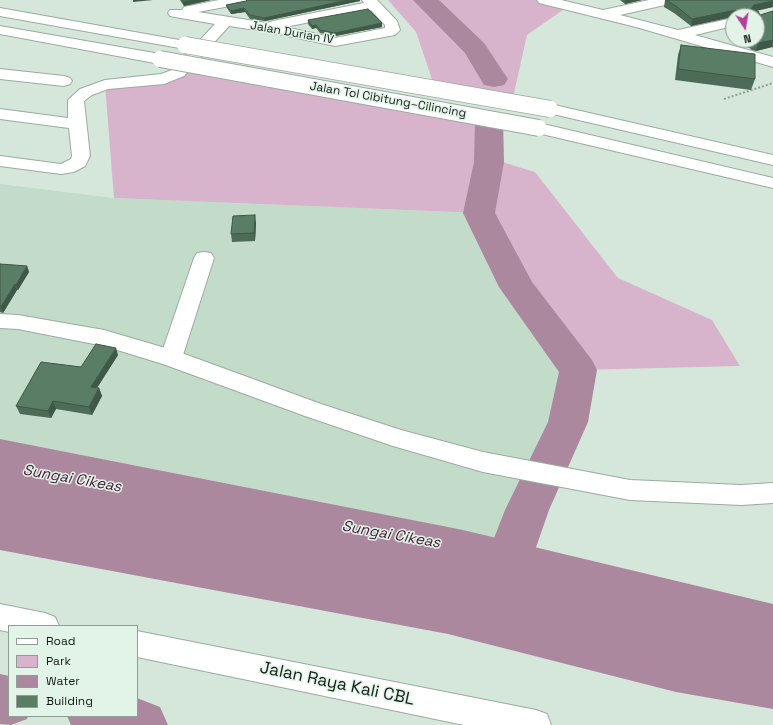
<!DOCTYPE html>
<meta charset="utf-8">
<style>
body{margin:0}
#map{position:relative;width:773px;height:725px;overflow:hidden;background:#d5e7da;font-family:"Space Grotesk",sans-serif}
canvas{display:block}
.legend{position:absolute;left:8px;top:625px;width:130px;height:92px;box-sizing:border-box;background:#e2f4e7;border:1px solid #909d94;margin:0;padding:5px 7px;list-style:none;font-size:12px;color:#151b17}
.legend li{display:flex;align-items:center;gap:8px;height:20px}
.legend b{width:20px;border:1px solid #909d94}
.north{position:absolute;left:725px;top:8px;width:40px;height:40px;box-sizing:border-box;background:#e2f4e7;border:1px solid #909d94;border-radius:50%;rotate:168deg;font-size:11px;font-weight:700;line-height:16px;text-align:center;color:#151b17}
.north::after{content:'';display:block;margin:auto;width:14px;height:18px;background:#b64098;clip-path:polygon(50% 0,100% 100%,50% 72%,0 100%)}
</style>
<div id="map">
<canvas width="773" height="725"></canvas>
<ul class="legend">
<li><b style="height:5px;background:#fff"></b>Road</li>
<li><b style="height:11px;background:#d8b4cc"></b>Park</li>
<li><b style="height:11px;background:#ac889f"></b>Water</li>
<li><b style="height:11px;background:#5a7d65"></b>Building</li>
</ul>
<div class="north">N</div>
</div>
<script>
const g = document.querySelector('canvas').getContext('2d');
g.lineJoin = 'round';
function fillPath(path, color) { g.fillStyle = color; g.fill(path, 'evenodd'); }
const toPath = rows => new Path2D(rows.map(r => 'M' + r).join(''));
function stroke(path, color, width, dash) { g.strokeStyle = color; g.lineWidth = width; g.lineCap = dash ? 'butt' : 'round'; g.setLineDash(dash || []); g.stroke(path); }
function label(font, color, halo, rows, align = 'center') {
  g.font = font + ' "Space Grotesk",sans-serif'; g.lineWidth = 3; g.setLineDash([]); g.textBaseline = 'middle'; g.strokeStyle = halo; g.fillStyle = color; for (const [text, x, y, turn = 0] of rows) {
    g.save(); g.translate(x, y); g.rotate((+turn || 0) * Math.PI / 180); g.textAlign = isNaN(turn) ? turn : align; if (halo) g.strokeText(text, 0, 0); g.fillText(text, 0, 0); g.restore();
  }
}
fillPath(toPath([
 [0,184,114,198,479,213,517,287,578,370,566,427,529,504,516,542,0,439]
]), '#c3dcca');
fillPath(toPath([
 [388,0,542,0,567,7,527,35,512,102,435,88,416,32],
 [188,64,489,119,489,158,535,172,618,278,712,320,740,366,578,370,517,287,479,213,114,198,105,85,164,79]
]), '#d8b4cc');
fillPath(toPath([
 [0,439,463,530,773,604,773,709,676,692,448,634,0,550]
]), '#ac889f');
fillPath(toPath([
 [413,0,439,0,484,43,508,79,504,85,494,87,484,85,465,53,413,0],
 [489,110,499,113,503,119,504,162,495,213,532,282,592,360,597,370,588,422,549,510,533,556,526,570,510,576,494,570,487,556,505,510,548,422,559,372,499,287,463,213,474,162,475,119,479,113,489,110],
 [0,674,9,676,9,716,28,716,27,719,11,725,0,724,0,674],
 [137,698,160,707,168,725,71,725,67,716,137,716,137,698]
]), '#ac889f');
const street = toPath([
 [219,0,248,0,246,3,198,12,267,23,273,21,364,3,362,0,377,0,397,21,400,30,395,35,335,46,269,32,229,26,184,76,164,84,108,89,92,95,84,101,90,156,85,166,74,172,61,174,0,166,0,156,61,164,71,159,72,156,69,128,0,119,0,109,68,118,68,100,80,89,105,80,161,74,172,70,215,24,175,17,170,16,168,13,170,10,182,10,184,7,219,0],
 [371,10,385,25,385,28,335,38,285,27,371,10],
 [537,0,561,0,603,10,649,0,676,0,674,3,620,15,678,30,733,18,733,26,695,35,773,57,773,67,636,27,539,3,537,0],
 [0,69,64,76,70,78,72,81,70,84,64,86,0,79,0,69],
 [204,252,211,253,214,258,182,358,179,364,171,366,163,364,160,358,194,258,197,253,204,252]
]);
const secondary = toPath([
 [0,314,18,315,104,330,179,352,321,404,401,430,483,452,630,480,741,485,773,483,773,503,741,505,630,500,483,472,393,446,305,416,163,364,104,346,18,329,0,328,0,314],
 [0,604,45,613,55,617,59,626,9,626,9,632,0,630,0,604],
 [137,631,536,710,547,714,551,725,464,725,137,657,137,631]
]);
const highway = toPath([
 [0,8,185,41,190,42,192,45,190,48,185,49,0,16,0,8],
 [0,26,160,54,165,56,168,59,165,62,160,64,0,34,0,26],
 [550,104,773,155,773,165,544,112,542,109,544,106,550,104],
 [539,123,773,178,773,188,533,132,531,128,533,124,539,123]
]);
stroke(street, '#9aab9f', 2);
stroke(secondary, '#9aab9f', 2);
stroke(highway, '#9aab9f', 2);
stroke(toPath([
 [724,99,773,83]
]), '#919e95', 2, [2, 2]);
fillPath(street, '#fff');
fillPath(secondary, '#fff');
fillPath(highway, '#fff');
const highwayBridge = toPath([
 [185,45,550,109],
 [160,59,539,128]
]);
stroke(highwayBridge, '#9aab9f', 18, []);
stroke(highwayBridge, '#fff', 16);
fillPath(toPath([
 [180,0,211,0,184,6],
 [620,0,642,0,625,4],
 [665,0,773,0,773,7,757,10,760,15,773,11,773,48,772,47,756,51,752,50,739,40,757,40,757,16,733,16,691,26,674,13,664,7],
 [246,1,360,1,265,21,250,19,245,12,231,14,227,8,226,5],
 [308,20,382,23,382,27,335,36,320,33,316,28,312,29,308,24],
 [733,21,733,35,725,29,727,22],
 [681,45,755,79,751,90,675,80,678,55],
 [256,223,255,241,232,242,231,234],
 [0,264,27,266,29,272,18,290,17,290,3,313,0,312],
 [118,355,97,388,99,388,102,396,92,415,56,409,51,418,20,414,16,406,81,367]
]), '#4d6c57');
fillPath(toPath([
 [133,0,153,0,133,2],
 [194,0,211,0,184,6,183,2],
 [348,0,360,0,360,1,265,21,264,18],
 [625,0,642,0,625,4],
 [773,1,773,7,752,12,751,9,754,5],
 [244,8,245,12,231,14,231,11],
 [736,10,734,16,733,16,733,17,691,26,692,19],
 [382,23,382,27,335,36,335,33],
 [316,25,316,28,312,29,312,26],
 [773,40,772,47,756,51,758,43],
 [255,215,256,223,255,241,254,233],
 [27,266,29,272,18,290,16,285],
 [15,284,17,290,3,313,1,307],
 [116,348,118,355,93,394,91,387],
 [99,388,102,396,92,415,89,407],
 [53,401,56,409,51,418,48,411]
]), '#3f5847');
const building = toPath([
 [182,0,194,0,183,2,182,0],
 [247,0,348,0,264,18,250,15,244,8,231,11,226,5,246,1,247,0],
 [666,0,773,0,773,1,754,5,751,9,758,11,760,15,773,11,773,40,758,43,754,42,751,40,757,40,757,16,736,16,736,10,692,19,676,6,666,0],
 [368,9,382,23,335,33,320,30,316,25,312,26,308,20,368,9],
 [733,21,733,27,727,22,733,21],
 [681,45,755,54,755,79,678,69,681,45],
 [255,215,254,233,231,234,233,216,255,215],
 [0,264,27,266,16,285,15,284,1,307,0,307,0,264],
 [96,344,116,348,91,387,99,388,89,407,53,401,48,411,16,406,41,362,81,367,96,344]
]);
fillPath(building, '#5a7d65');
stroke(building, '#3f5847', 1);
label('12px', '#151b17', '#e2f4e7', [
 ["Jalan Durian IV",292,33,10],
 ["Jalan Tol Cibitung–Cilincing",388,100,10]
]);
label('italic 15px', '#46193a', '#e2f4e7', [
 ["Sungai Cikeas",72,479,10],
 ["Sungai Cikeas",391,535,10]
]);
label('17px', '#151b17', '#e2f4e7', [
 ["Jalan Raya Kali CBL",337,684,12]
]);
</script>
